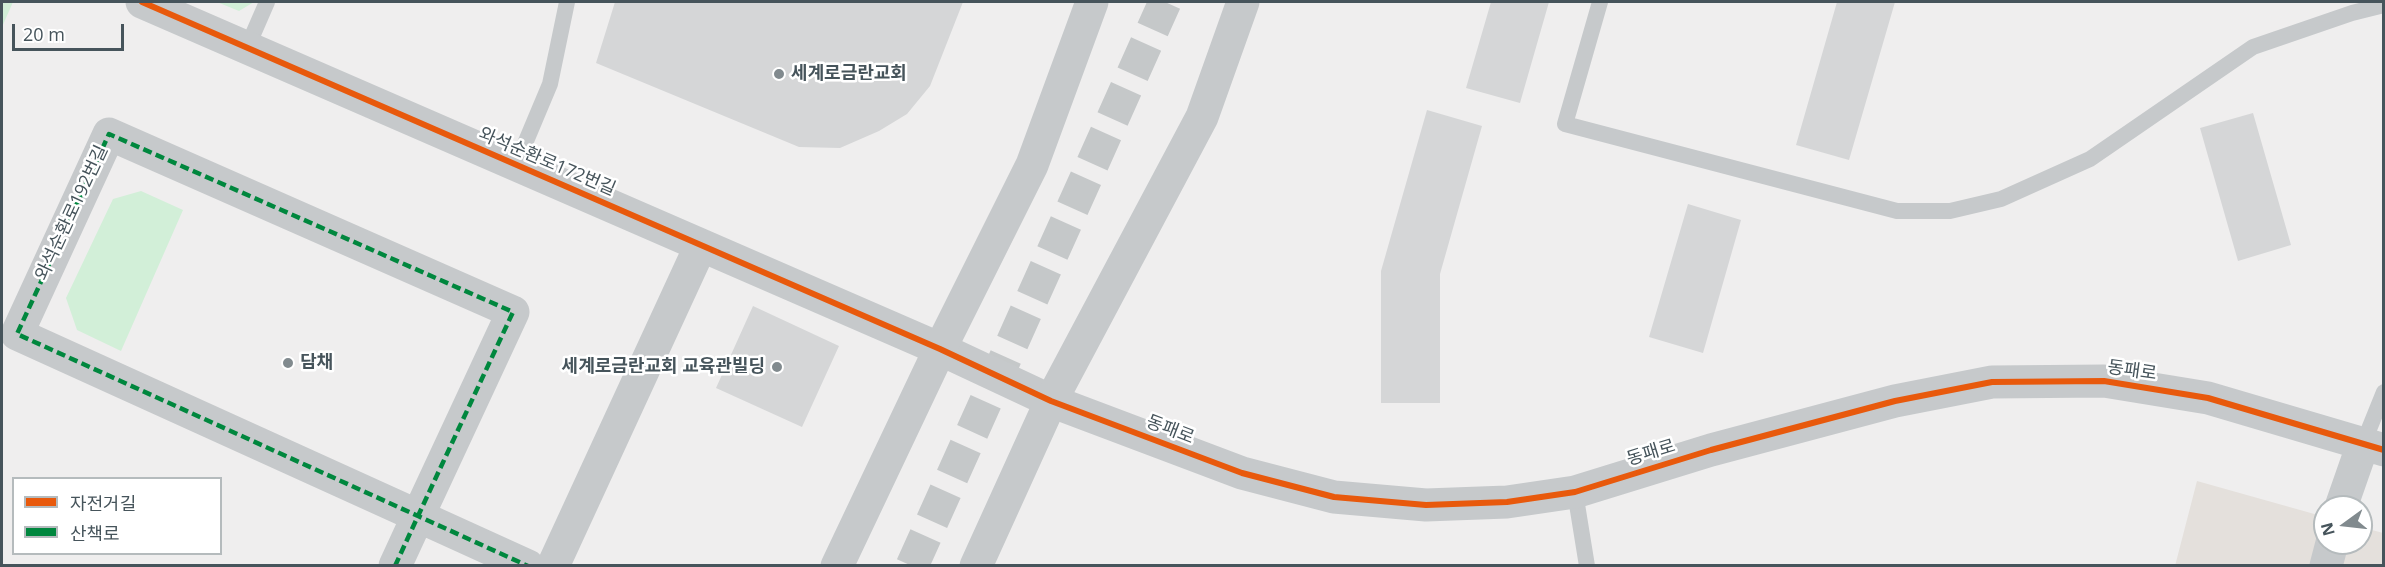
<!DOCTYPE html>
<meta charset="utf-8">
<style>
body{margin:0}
#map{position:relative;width:2385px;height:567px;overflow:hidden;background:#efeeee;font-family:"Open Sans","Noto Sans KR",sans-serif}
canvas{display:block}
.frame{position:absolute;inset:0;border:3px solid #46545b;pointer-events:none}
.legend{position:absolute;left:12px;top:477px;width:210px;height:78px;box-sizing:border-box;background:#fff;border:2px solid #b5bbbd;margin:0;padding:8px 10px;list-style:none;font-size:18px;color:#46545b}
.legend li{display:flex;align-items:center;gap:12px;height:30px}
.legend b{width:30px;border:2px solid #b5bbbd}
.north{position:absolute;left:2313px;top:495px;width:60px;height:60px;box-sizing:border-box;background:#fff;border:2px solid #b5bbbd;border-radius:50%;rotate:255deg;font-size:16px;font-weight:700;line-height:24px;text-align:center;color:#46545b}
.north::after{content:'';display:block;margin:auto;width:21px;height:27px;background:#818a8e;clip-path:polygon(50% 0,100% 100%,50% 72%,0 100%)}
.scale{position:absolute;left:12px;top:24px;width:112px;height:27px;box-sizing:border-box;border:3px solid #46545b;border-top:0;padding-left:8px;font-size:18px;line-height:21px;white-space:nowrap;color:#46545b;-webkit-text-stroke:4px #fff;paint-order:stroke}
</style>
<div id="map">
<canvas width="2385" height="567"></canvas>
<div class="frame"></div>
<ul class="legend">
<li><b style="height:8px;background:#e8590c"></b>자전거길</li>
<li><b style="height:8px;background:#00873e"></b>산책로</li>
</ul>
<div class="north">N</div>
<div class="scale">20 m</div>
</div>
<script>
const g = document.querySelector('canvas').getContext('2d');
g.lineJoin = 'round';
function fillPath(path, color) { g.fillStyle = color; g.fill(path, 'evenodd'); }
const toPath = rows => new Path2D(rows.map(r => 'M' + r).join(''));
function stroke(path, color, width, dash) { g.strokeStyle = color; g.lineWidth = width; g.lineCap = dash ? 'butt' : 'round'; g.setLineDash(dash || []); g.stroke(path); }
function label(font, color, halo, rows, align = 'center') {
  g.font = font + ' "Open Sans","Noto Sans KR",sans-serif'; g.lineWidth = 5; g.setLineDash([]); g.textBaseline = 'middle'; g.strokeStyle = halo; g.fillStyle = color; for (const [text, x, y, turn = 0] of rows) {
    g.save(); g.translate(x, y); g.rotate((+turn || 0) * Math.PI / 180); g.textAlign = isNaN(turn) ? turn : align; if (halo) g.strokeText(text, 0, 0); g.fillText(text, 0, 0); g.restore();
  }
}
fillPath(toPath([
 [2197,481,2325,517,2325,543,2361,543,2361,527,2383,533,2383,565,2175,566]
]), '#e4e0dc');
fillPath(toPath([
 [2,2,13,2,2,27],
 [217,2,254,2,239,11],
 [141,191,183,210,121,351,77,330,66,298,113,199]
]), '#d2efd8');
fillPath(toPath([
 [615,2,963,2,930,86,907,114,879,131,840,148,799,147,596,63],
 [1491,2,1549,2,1520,103,1466,88],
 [1837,2,1895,2,1849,160,1796,145],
 [1427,110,1482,126,1440,274,1440,403,1381,403,1381,271],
 [2253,113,2291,245,2238,261,2200,128],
 [1688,204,1741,220,1703,353,1649,337],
 [753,306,839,346,802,427,716,388]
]), '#d5d6d7');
stroke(toPath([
 [912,566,1165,2]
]), '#c5c8c9', 33, [33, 16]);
stroke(toPath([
 [1600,2,1565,124,1897,211,1950,211,2001,199,2090,159,2253,47,2352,13,2384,5],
 [247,48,267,2],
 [516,165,550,84,567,2],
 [2363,444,2384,392],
 [1575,492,1587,566]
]), '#c6c9cb', 16);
stroke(toPath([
 [142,2,940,349,1051,401,1242,473,1334,497,1426,505,1507,502,1575,492,1711,450,1895,401,1992,382,2104,381,2208,398,2384,450],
 [2341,507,2363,444],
 [395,566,418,516,513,312,109,134,17,334,418,516,528,566],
 [553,566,701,245],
 [2326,566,2332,543]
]), '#c6c9cb', 33);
stroke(toPath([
 [837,566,940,349,1032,165,1092,2],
 [976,566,1051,401,1202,117,1243,2]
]), '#c6c9cb', 33);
stroke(toPath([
 [395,566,418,516,513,312,109,134,17,334,418,516,528,566]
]), '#00873e', 4.5, [9, 4.5]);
stroke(toPath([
 [142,2,940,349,1051,401,1242,473,1334,497,1426,505,1507,502,1575,492,1711,450,1895,401,1992,382,2104,381,2208,398,2384,450]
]), '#e8590c', 6);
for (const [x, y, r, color] of [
 [779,74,6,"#818a8e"],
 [288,363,6,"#818a8e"],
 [777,367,6,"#818a8e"]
]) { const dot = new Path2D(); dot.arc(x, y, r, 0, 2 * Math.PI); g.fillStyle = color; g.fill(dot); stroke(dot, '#fff', 2); }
label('bold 18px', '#46545b', '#fff', [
 ["세계로금란교회",791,74],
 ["담채",300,363],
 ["세계로금란교회 교육관빌딩",765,367,"right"]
], 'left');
label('18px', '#46545b', '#fff', [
 ["와석순환로172번길",547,162,23],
 ["와석순환로192번길",72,213,-65],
 ["동패로",2132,371,8],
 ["동패로",1170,430,21],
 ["동패로",1651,453,-17]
]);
</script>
